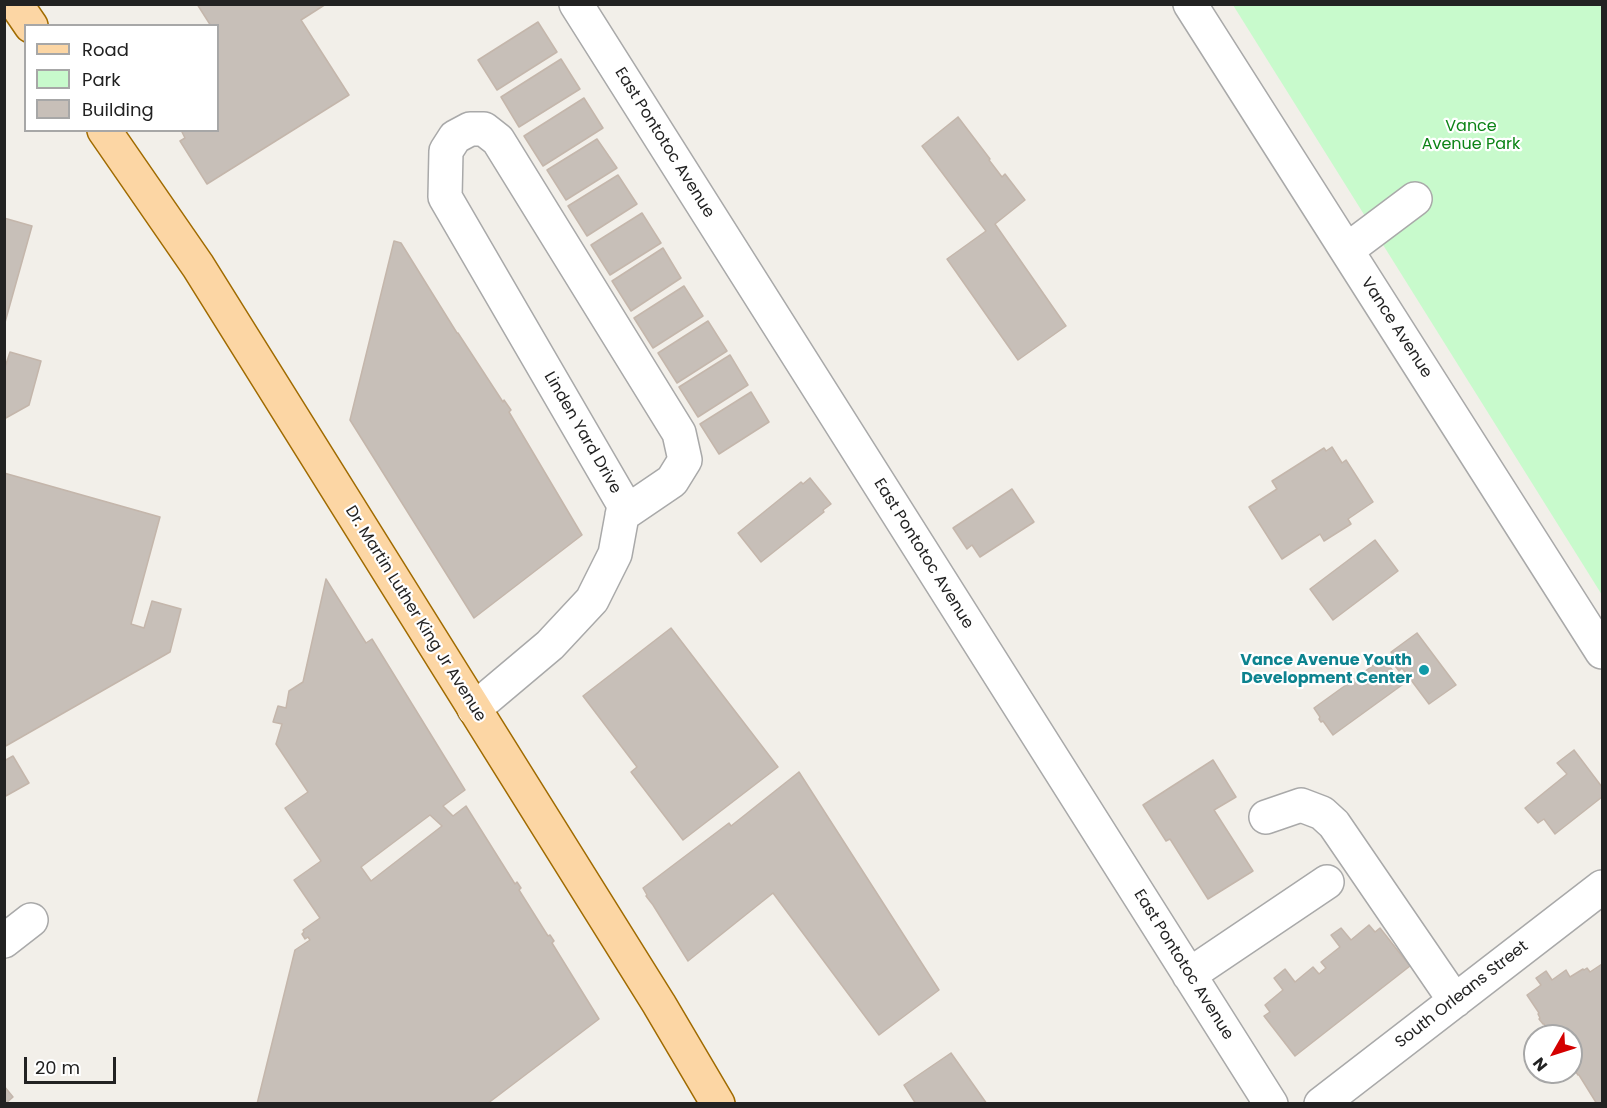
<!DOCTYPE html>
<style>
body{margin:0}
#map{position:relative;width:1607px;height:1108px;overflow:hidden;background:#f2efe9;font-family:Poppins,sans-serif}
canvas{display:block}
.frame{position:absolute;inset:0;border:6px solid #222;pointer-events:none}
.legend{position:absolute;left:24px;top:24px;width:195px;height:108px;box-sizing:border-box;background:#fff;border:2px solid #a7a7a7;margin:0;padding:8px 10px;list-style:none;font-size:18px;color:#222}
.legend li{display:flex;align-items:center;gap:12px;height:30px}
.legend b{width:30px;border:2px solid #a7a7a7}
.north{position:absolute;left:1523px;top:1024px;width:60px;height:60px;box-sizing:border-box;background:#fff;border:2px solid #a7a7a7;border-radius:50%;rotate:231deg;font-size:16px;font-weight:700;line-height:24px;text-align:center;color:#222}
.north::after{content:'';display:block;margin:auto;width:21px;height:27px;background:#d40000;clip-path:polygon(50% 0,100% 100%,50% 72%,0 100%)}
.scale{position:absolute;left:24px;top:1057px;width:92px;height:27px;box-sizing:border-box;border:3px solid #222;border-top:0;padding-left:8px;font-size:18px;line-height:21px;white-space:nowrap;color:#222;-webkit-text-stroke:4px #fff;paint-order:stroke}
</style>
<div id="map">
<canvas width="1607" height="1108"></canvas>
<div class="frame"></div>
<ul class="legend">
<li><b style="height:8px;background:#fcd6a4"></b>Road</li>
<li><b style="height:16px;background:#c8facc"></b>Park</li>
<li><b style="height:16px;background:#c7bfb8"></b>Building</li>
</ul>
<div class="north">N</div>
<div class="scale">20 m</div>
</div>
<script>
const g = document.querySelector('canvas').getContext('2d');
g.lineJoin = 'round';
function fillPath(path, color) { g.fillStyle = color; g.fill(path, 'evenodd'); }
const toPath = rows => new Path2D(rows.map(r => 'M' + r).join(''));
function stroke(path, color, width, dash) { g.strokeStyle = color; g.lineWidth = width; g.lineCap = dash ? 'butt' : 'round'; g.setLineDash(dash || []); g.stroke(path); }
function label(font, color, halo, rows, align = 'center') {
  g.font = font + ' Poppins,sans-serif'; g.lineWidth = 4.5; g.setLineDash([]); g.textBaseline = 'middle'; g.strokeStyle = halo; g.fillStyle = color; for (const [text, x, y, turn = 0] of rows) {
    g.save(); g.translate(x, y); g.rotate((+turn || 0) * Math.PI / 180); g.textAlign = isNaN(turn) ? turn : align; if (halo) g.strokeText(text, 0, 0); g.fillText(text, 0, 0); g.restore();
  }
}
fillPath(toPath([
 [1233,5,1602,5,1602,595]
]), '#c8facc');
const building = toPath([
 [197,4,326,4,301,20,349,95,207,184,180,141,185,138,181,130,218,130,218,26,211,26,197,4],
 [538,22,557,52,497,90,478,60,538,22],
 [561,59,580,89,519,127,501,97,561,59],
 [584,98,603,128,543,166,524,136,584,98],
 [958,117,990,159,989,160,1002,177,1005,174,1025,200,995,224,1066,326,1018,360,947,259,986,231,922,146,958,117],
 [597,139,617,168,566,200,547,170,597,139],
 [618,175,637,204,587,236,568,206,618,175],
 [642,213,661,243,610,275,591,245,642,213],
 [4,218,32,226,4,326,4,218],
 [394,241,401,243,457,333,458,333,503,402,504,400,511,410,509,412,582,535,474,618,350,420,394,241],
 [663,248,681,278,631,311,612,281,663,248],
 [684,286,703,316,653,348,634,318,684,286],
 [708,321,727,351,677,383,658,353,708,321],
 [10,352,41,361,29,405,4,419,4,370,10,352],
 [730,355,748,385,698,417,679,387,730,355],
 [751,392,769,422,719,454,700,424,751,392],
 [1332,447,1342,463,1346,460,1373,502,1348,519,1351,524,1324,541,1320,534,1282,559,1249,507,1277,489,1272,481,1324,448,1326,451,1332,447],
 [4,473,160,517,131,624,144,628,152,601,181,609,170,652,4,747,4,473],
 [810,478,831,504,823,510,824,512,761,562,738,533,801,482,803,484,810,478],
 [1012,489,1034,522,980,557,972,545,967,549,953,528,1012,489],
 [1375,540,1398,571,1333,620,1310,589,1375,540],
 [326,579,366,643,372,639,465,790,443,806,453,816,466,806,515,884,517,882,521,888,519,890,548,936,550,935,554,941,552,943,599,1019,487,1104,257,1104,295,950,310,940,308,937,305,939,302,934,304,932,303,930,320,918,294,880,321,861,285,808,308,792,276,744,282,724,273,722,278,706,286,708,289,691,303,682,326,579],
 [430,815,442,826,371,881,361,867,430,815],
 [671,628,778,767,683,840,631,772,637,767,583,696,671,628],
 [1417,633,1456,685,1429,704,1402,668,1399,671,1392,662,1396,659,1391,652,1417,633],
 [1382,659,1389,668,1390,667,1393,671,1391,672,1402,685,1333,735,1323,721,1321,722,1319,719,1320,717,1314,708,1382,659],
 [1574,750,1602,787,1602,797,1555,834,1544,819,1538,823,1525,808,1567,774,1557,763,1574,750],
 [13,756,29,783,4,797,4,761,13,756],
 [1213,760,1236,797,1214,810,1253,871,1208,899,1170,839,1166,841,1143,805,1213,760],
 [799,772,939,990,879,1035,773,893,688,961,653,905,646,896,647,895,643,888,729,823,731,826,799,772],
 [1369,925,1375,932,1380,928,1410,966,1295,1056,1264,1016,1270,1012,1265,1005,1283,990,1274,978,1285,969,1295,982,1313,967,1319,974,1326,968,1321,962,1340,947,1331,935,1341,928,1351,940,1369,925],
 [1602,964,1602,1104,1597,1104,1579,1075,1578,1075,1571,1065,1571,1036,1552,1036,1544,1024,1543,1024,1539,1019,1540,1018,1538,1014,1539,1013,1527,995,1541,985,1536,978,1546,971,1552,980,1566,970,1570,977,1583,969,1584,970,1587,968,1590,972,1602,964],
 [951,1053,987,1104,916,1104,904,1085,951,1053],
 [4,1086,13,1097,5,1104,4,1104,4,1086]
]);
fillPath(building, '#c7bfb8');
stroke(building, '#c4b6ab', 1.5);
const minor = toPath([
 [576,4,1271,1104],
 [1190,4,1602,652],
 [1347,250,1415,199],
 [474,709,550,645,592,600,615,554,624,505,445,197,446,151,455,137,470,129,484,129,498,140,679,433,685,460,672,481,622,515],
 [1266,817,1301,805,1322,813,1334,824,1455,1001],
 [4,941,31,920],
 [1189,975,1327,882],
 [1321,1104,1602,887]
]);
const major = toPath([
 [16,4,31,26],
 [104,130,198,266,659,1004,718,1104]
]);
stroke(minor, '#a9a9a9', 36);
stroke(major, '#a06b00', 36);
stroke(minor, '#fff', 33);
stroke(major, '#fcd6a4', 33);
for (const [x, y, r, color] of [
 [1424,670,6,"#0f9aa8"]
]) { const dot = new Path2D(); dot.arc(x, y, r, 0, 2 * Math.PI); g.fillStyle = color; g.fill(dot); stroke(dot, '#fff', 2); }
label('16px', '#0c8416', '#fff', [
 ["Vance",1471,127],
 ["Avenue Park",1471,145]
]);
label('16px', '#222', '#fff', [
 ["East Pontotoc Avenue",664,143,58],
 ["Vance Avenue",1396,328,57],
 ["Linden Yard Drive",582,433,60],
 ["East Pontotoc Avenue",923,554,58],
 ["Dr. Martin Luther King Jr Avenue",415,614,58],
 ["East Pontotoc Avenue",1183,965,58],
 ["South Orleans Street",1462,995,-38]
]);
label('bold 16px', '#0d838f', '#fff', [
 ["Vance Avenue Youth",1412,661],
 ["Development Center",1412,679]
], 'right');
</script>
